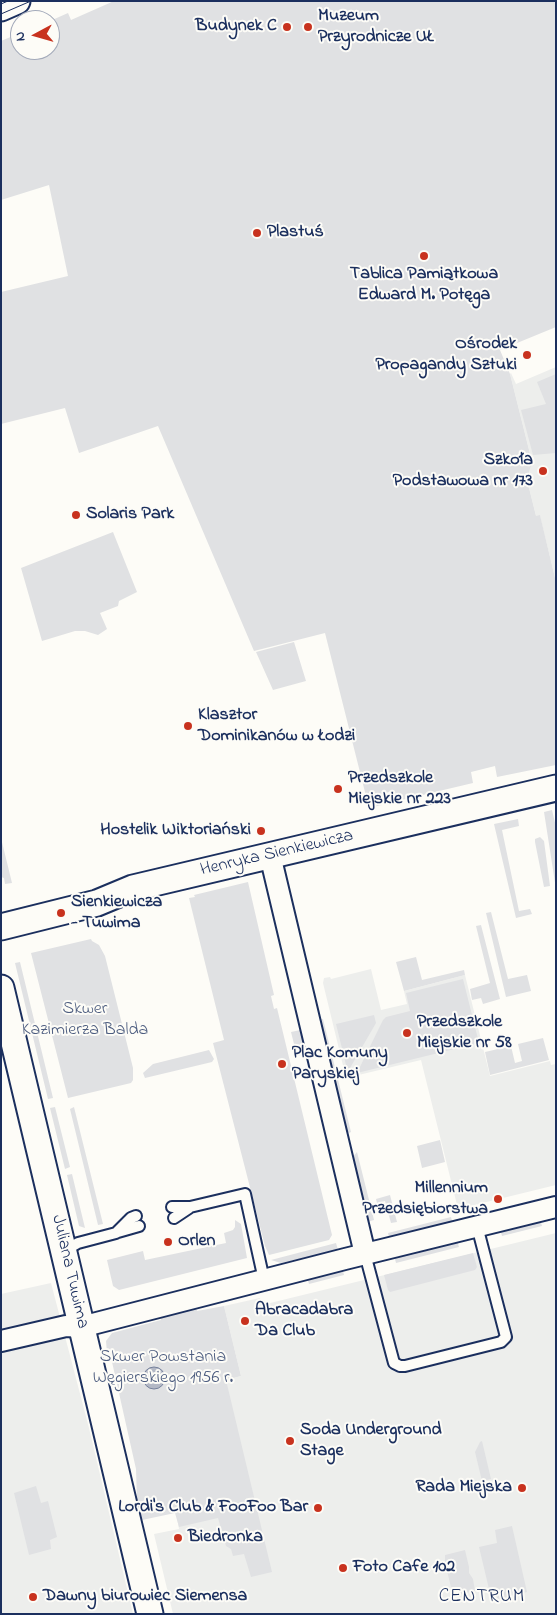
<!DOCTYPE html>
<meta charset="utf-8">
<style>
body{margin:0}
#map{position:relative;width:557px;height:1615px;overflow:hidden;background:#fdfcf7;font-family:"Indie Flower",sans-serif}
canvas{display:block}
.frame{position:absolute;inset:0;border:2px solid #1b2f5e;pointer-events:none}
.north{position:absolute;left:10px;top:10px;width:50px;height:50px;box-sizing:border-box;background:#fdfcf7;border:1px solid #a3aaba;border-radius:50%;rotate:264deg;font-size:14px;font-weight:700;line-height:20px;text-align:center;color:#1b2f5e}
.north::after{content:'';display:block;margin:auto;width:18px;height:22px;background:#c8321e;clip-path:polygon(50% 0,100% 100%,50% 72%,0 100%)}
</style>
<div id="map">
<canvas width="557" height="1615"></canvas>
<div class="frame"></div>
<div class="north">N</div>
</div>
<script>
const g = document.querySelector('canvas').getContext('2d');
g.lineJoin = 'round';
function fillPath(path, color) { g.fillStyle = color; g.fill(path, 'evenodd'); }
const toPath = rows => new Path2D(rows.map(r => 'M' + r).join(''));
function stroke(path, color, width, dash) { g.strokeStyle = color; g.lineWidth = width; g.lineCap = dash ? 'butt' : 'round'; g.setLineDash(dash || []); g.stroke(path); }
function label(font, color, halo, rows, align = 'center') {
  g.font = font + ' "Indie Flower",sans-serif'; g.lineWidth = 4; g.setLineDash([]); g.textBaseline = 'middle'; g.strokeStyle = halo; g.fillStyle = color; for (const [text, x, y, turn = 0] of rows) {
    g.save(); g.translate(x, y); g.rotate((+turn || 0) * Math.PI / 180); g.textAlign = isNaN(turn) ? turn : align; if (halo) g.strokeText(text, 0, 0); g.fillText(text, 0, 0); g.restore();
  }
}
fillPath(toPath([
 [556,367,556,582,540,516,536,516,527,480,532,462,510,374,511,373,516,384],
 [371,969,381,1010,407,1004,404,991,465,975,490,1076,550,1061,551,1065,556,1064,556,1185,458,1209,421,1060,346,1078,323,983,324,978,330,977,331,979],
 [556,1233,556,1614,173,1614,154,1534,179,1529,177,1518,226,1380,241,1376,224,1306,260,1298,262,1305],
 [51,1283,89,1428,133,1614,1,1614,1,1294]
]), '#edeeec');
fillPath(toPath([
 [114,1,556,1,556,327,500,350,510,374,532,462,527,480,536,516,540,515,556,582,556,765,497,777,495,766,471,772,473,783,397,801,394,798,392,791,380,795,382,805,369,808,325,633,254,651,158,426,79,453,65,408,1,424,1,292,68,276,49,185,1,200,1,41,20,33,20,50,50,50,50,21,68,13,71,20],
 [556,374,556,453,533,455,521,410,546,404,537,382],
 [113,532,137,592,119,601,118,606,100,613,107,629,98,635,85,631,75,631,42,641,21,568],
 [294,642,306,681,273,690,256,652],
 [552,810,556,827,556,889,544,812],
 [518,819,519,826,502,830,519,911,530,909,532,914,516,918,494,824],
 [540,837,544,841,550,886,544,887,535,842,535,839],
 [1,838,12,883,5,884,4,878,1,877],
 [248,882,274,995,271,996,274,1009,277,1008,332,1235,329,1240,269,1255,265,1246,213,1043,224,1040,189,898,195,897,194,895],
 [491,912,508,979,527,975,531,991,506,997,486,913],
 [481,925,500,999,483,1004,481,998,472,1000,470,989,490,983,476,926],
 [91,939,92,941,99,945,105,956,133,1068,133,1080,131,1083,68,1098,31,953],
 [416,957,422,980,464,970,465,975,404,991,396,962],
 [20,962,53,1098,48,1099,15,963],
 [463,979,479,1043,357,1073,383,1020,386,1017,410,1011,406,993],
 [374,1015,376,1023,350,1068,347,1069,336,1024],
 [323,1019,351,1132,349,1133,345,1129,318,1020],
 [305,1029,307,1054,297,1056,291,1032],
 [543,1038,549,1060,490,1075,485,1052,511,1046,515,1063,522,1061,518,1044],
 [209,1050,214,1059,212,1062,145,1078,143,1073,153,1064],
 [55,1107,70,1167,65,1169,50,1108],
 [74,1107,103,1224,98,1225,70,1109],
 [440,1140,445,1162,422,1168,417,1146],
 [357,1152,374,1220,367,1222,352,1158],
 [72,1174,85,1228,79,1226,67,1175],
 [390,1195,397,1222,391,1223,385,1201,377,1203,376,1199],
 [451,1217,452,1221,389,1237,388,1233],
 [540,1219,542,1226,502,1236,500,1229],
 [235,1220,241,1224,247,1258,119,1290,113,1286,107,1260,143,1251,145,1260,226,1243,224,1233,233,1230,235,1227],
 [457,1240,459,1247,396,1263,394,1255],
 [336,1243,338,1250,281,1263,271,1260],
 [473,1253,477,1267,475,1270,390,1292,388,1290,384,1275],
 [342,1267,344,1275,309,1284,307,1277],
 [195,1304,197,1311,224,1306,241,1376,226,1380,272,1572,251,1577,244,1554,233,1556,231,1549,226,1546,218,1518,179,1527,175,1513,142,1520,137,1501,136,1469,110,1353,107,1353,106,1341,112,1333,161,1320,160,1313],
 [482,1441,491,1479,482,1481,475,1452,480,1442],
 [36,1486,41,1503,48,1501,57,1537,50,1540,51,1549,29,1555,14,1493],
 [512,1526,527,1592,497,1599,494,1588,489,1589,479,1547,497,1543,495,1530],
 [465,1550,469,1567,469,1573,473,1579,475,1591,453,1596,445,1562,445,1555]
]), '#e0e1e3');
const water = toPath([
 '143 1378a11 11 0 1 1 22 0a11 11 0 1 1-22 0Z'
]);
fillPath(water, '#b3b8c5');
stroke(water, '#76819c', 1);
const service = toPath([
 [172,1207,190,1207,245,1194,264,1280],
 [174,1218,189,1208],
 [118,1232,139,1226],
 [67,1253,71,1247,78,1243,116,1233,131,1218,136,1216],
 [365,1254,394,1363,400,1366,405,1366,501,1342,506,1337,477,1226]
]);
const minor = toPath([
 [270,855,365,1254],
 [1,1341,66,1326,81,1327,345,1259,556,1207]
]);
const tertiary = toPath([
 [1,8,17,1],
 [1,927,97,903,133,888,556,788],
 [1,988,150,1614]
]);
stroke(service, '#1b2f5e', 14);
stroke(minor, '#1b2f5e', 24);
stroke(tertiary, '#1b2f5e', 29);
stroke(service, '#fdfcf7', 10);
stroke(minor, '#fdfcf7', 20);
stroke(tertiary, '#fdfcf7', 25);
stroke(toPath([
 [1,4,8,1],
 [1,14,31,1]
]), '#1b2f5e', 1);
for (const [x, y, r, color] of [
 [287,27,5,"#c8321e"],
 [308,27,5,"#c8321e"],
 [257,233,5,"#c8321e"],
 [424,256,5,"#c8321e"],
 [527,355,5,"#c8321e"],
 [543,471,5,"#c8321e"],
 [76,515,5,"#c8321e"],
 [188,726,5,"#c8321e"],
 [338,789,5,"#c8321e"],
 [261,831,5,"#c8321e"],
 [61,913,5,"#c8321e"],
 [407,1033,5,"#c8321e"],
 [282,1064,5,"#c8321e"],
 [498,1199,5,"#c8321e"],
 [168,1242,5,"#c8321e"],
 [245,1321,5,"#c8321e"],
 [290,1441,5,"#c8321e"],
 [522,1488,5,"#c8321e"],
 [318,1508,5,"#c8321e"],
 [178,1538,5,"#c8321e"],
 [343,1568,5,"#c8321e"],
 [33,1597,5,"#c8321e"]
]) { const dot = new Path2D(); dot.arc(x, y, r, 0, 2 * Math.PI); g.fillStyle = color; g.fill(dot); stroke(dot, '#fdfcf7', 2); }
label('bold 18px', '#1b2f5e', '#fdfcf7', [
 ["Muzeum",318,17],
 ["Przyrodnicze UŁ",318,38],
 ["Budynek C",277,27,"right"],
 ["Plastuś",267,233],
 ["Tablica Pamiątkowa",424,275,"center"],
 ["Edward M. Potęga",424,296,"center"],
 ["Ośrodek",517,345,"right"],
 ["Propagandy Sztuki",517,366,"right"],
 ["Szkoła",533,461,"right"],
 ["Podstawowa nr 173",533,482,"right"],
 ["Solaris Park",86,515],
 ["Klasztor",198,716],
 ["Dominikanów w Łodzi",198,737],
 ["Przedszkole",348,779],
 ["Miejskie nr 223",348,800],
 ["Hostelik Wiktoriański",251,831,"right"],
 ["Sienkiewicza",71,903],
 ["- Tuwima",71,924],
 ["Przedszkole",417,1023],
 ["Miejskie nr 58",417,1044],
 ["Plac Komuny",292,1054],
 ["Paryskiej",292,1075],
 ["Millennium",488,1189,"right"],
 ["Przedsiębiorstwa",488,1210,"right"],
 ["Orlen",178,1242],
 ["Abracadabra",255,1311],
 ["Da Club",255,1332],
 ["Soda Underground",300,1431],
 ["Stage",300,1452],
 ["Rada Miejska",512,1488,"right"],
 ["Lordi's Club & FooFoo Bar",308,1508,"right"],
 ["Biedronka",188,1538],
 ["Foto Cafe 102",353,1568],
 ["Dawny biurowiec Siemensa",43,1597]
], 'left');
label('18px', '#1b2f5e', '#fdfcf7', [
 ["Henryka Sienkiewicza",277,854,-13],
 ["Juliana Tuwima",69,1272,77]
]);
label('18px', '#4c5c7f', '#fdfcf7', [
 ["Skwer",85,1010],
 ["Kazimierza Balda",85,1031],
 ["Skwer Powstania",163,1358],
 ["Węgierskiego 1956 r.",163,1379]
]);
g.letterSpacing = '1px';
label('19px', '#1b2f5e', '#fdfcf7', [
 ["CENTRUM",482,1598]
]);
g.letterSpacing = '0px';
</script>
